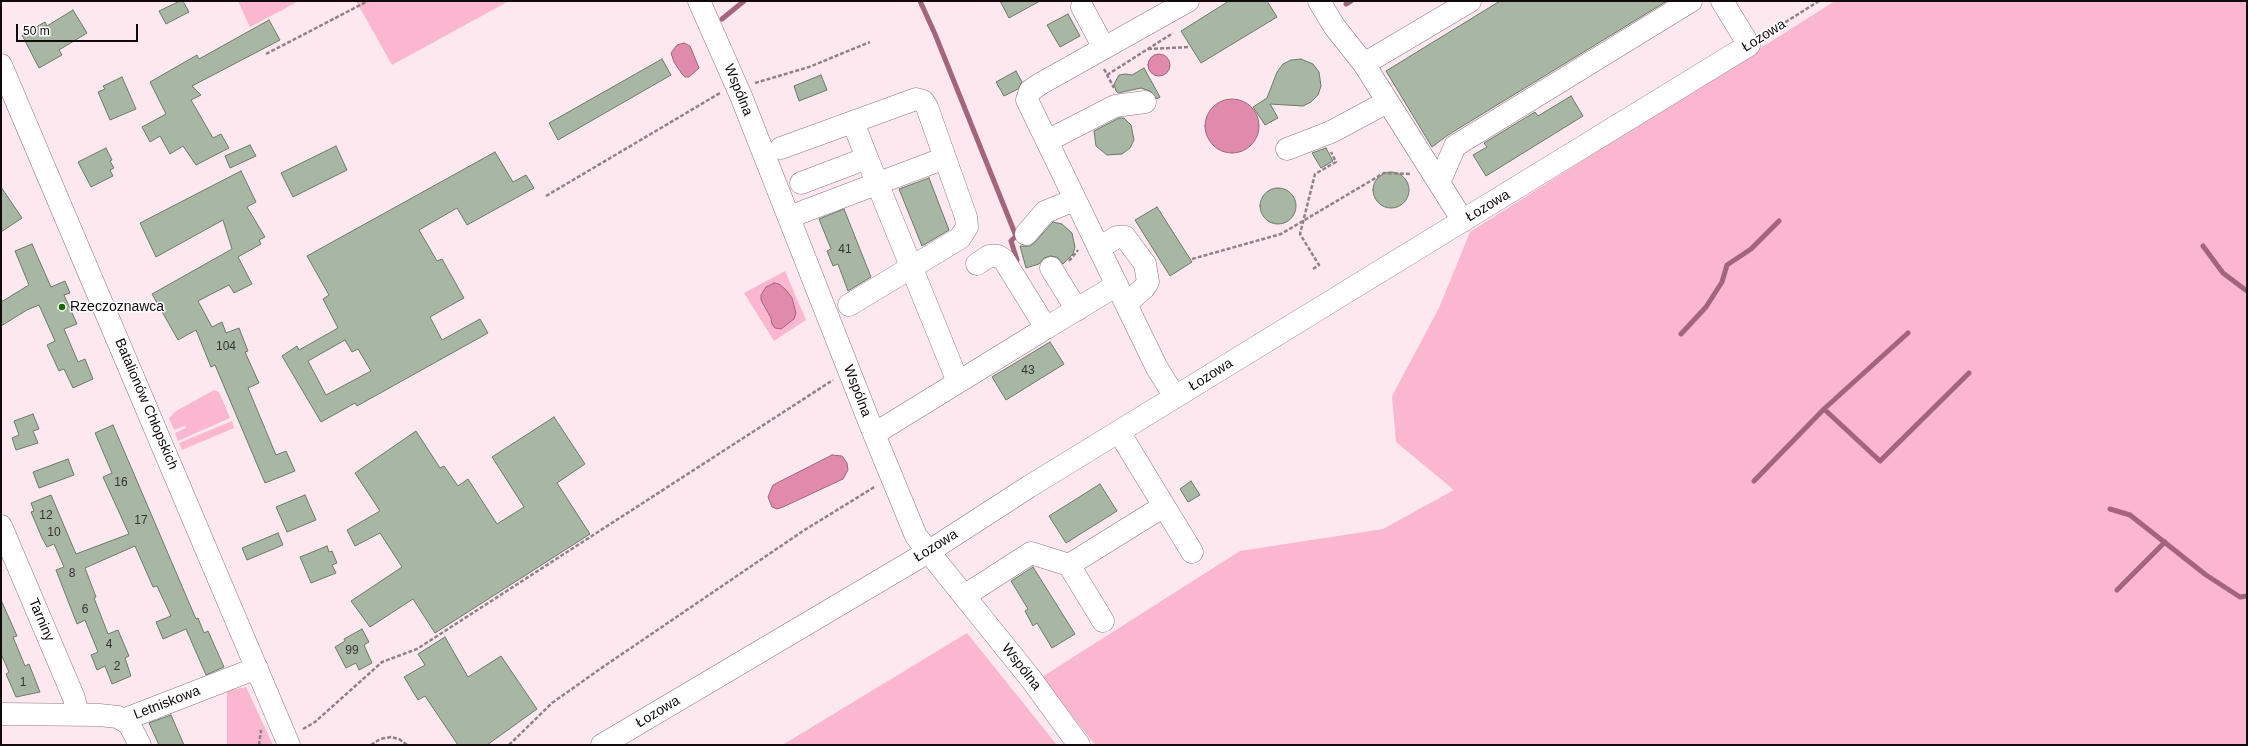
<!DOCTYPE html>
<meta charset="utf-8">
<style>
body{margin:0}
#map{position:relative;width:2248px;height:746px;overflow:hidden;background:#fee8ef;font-family:Helvetica,sans-serif}
canvas{display:block}
.frame{position:absolute;inset:0;border:2px solid #11090c;pointer-events:none}
.scale{position:absolute;left:16px;top:24px;width:122px;height:18px;box-sizing:border-box;border:2px solid #11090c;border-top:0;padding-left:5px;font-size:12px;line-height:14px;white-space:nowrap;color:#11090c;-webkit-text-stroke:3px #fff;paint-order:stroke}
</style>
<div id="map">
<canvas width="2248" height="746"></canvas>
<div class="frame"></div>
<div class="scale">50 m</div>
</div>
<script>
const g = document.querySelector('canvas').getContext('2d');
g.lineJoin = 'round';
function fillPath(path, color) { g.fillStyle = color; g.fill(path, 'evenodd'); }
const toPath = rows => new Path2D(rows.map(r => 'M' + r).join(''));
function stroke(path, color, width, dash) { g.strokeStyle = color; g.lineWidth = width; g.lineCap = dash ? 'butt' : 'round'; g.setLineDash(dash || []); g.stroke(path); }
function label(font, color, halo, rows, align = 'center') {
  g.font = font + ' Helvetica,sans-serif'; g.lineWidth = 3; g.setLineDash([]); g.textBaseline = 'middle'; g.strokeStyle = halo; g.fillStyle = color; for (const [text, x, y, turn = 0] of rows) {
    g.save(); g.translate(x, y); g.rotate((+turn || 0) * Math.PI / 180); g.textAlign = isNaN(turn) ? turn : align; if (halo) g.strokeText(text, 0, 0); g.fillText(text, 0, 0); g.restore();
  }
}
fillPath(toPath([
 [238,1,299,1,250,27],
 [356,1,509,1,392,65],
 [1835,1,2247,1,2247,745,1095,745,1042,677,1240,551,1383,529,1454,490,1396,442,1392,396,1439,308,1470,232],
 [785,271,806,320,774,341,744,293],
 [214,390,219,392,230,418,178,441,175,433,186,428,185,426,174,430,169,418,176,411],
 [232,421,234,428,182,450,179,443],
 [967,633,1057,745,782,745,789,741],
 [246,687,273,745,227,745,227,691]
]), '#fbb7cf');
const water = toPath([
 [684,43,690,46,699,68,689,77,685,77,682,74,674,62,671,53,677,45,684,43],
 '1148 65a11 11 0 1 1 22 0a11 11 0 1 1-22 0Z',
 '1205 126a27 27 0 1 1 54 0a27 27 0 1 1-54 0Z',
 [774,283,779,284,786,290,792,298,796,313,794,319,781,329,775,328,772,324,771,318,761,300,761,295,766,287,774,283],
 [832,455,842,456,847,463,848,470,843,479,783,507,777,509,772,507,768,497,773,485,832,455]
]);
fillPath(water, '#e18bac');
stroke(water, '#a3647c', 1);
stroke(toPath([
 [920,1,935,34,1016,236,1011,241,1017,260],
 [1346,4,1351,1],
 [722,19,744,1],
 [2203,246,2223,273,2247,291],
 [1681,334,1706,307,1722,282,1727,265,1751,249,1779,221],
 [1824,409,1908,333],
 [1754,481,1824,409,1880,461,1969,373],
 [2110,509,2130,515,2206,575,2240,597,2247,596],
 [2117,590,2165,542]
]), '#a3647c', 5);
const building = toPath([
 [180,1,183,1,189,12,166,24,159,11,180,1],
 [1000,1,1040,1,1009,18,1000,1],
 [1229,1,1267,1,1277,17,1201,63,1181,31,1229,1],
 [1500,1,1667,1,1448,135,1432,147,1386,71,1500,1],
 [73,10,87,33,59,50,62,55,39,68,22,35,45,22,47,26,73,10],
 [1068,14,1080,36,1060,47,1047,25,1068,14],
 [269,20,280,40,192,86,201,95,191,100,213,138,221,134,229,148,196,165,183,146,170,154,160,136,150,142,142,127,166,114,150,82,197,55,199,59,269,20],
 [662,59,671,75,558,140,549,123,662,59],
 [1301,59,1313,64,1319,72,1321,86,1318,95,1311,102,1303,106,1270,104,1278,118,1265,125,1253,107,1267,98,1277,72,1283,64,1291,60,1301,59],
 [1144,68,1160,97,1157,99,1150,91,1141,88,1118,93,1116,91,1114,84,1119,75,1126,74,1132,75,1144,68],
 [1016,71,1022,82,1018,89,1004,96,996,82,1016,71],
 [821,75,827,90,799,101,794,86,821,75],
 [122,77,136,109,110,120,98,92,105,89,103,86,122,77],
 [1571,96,1583,116,1486,176,1473,155,1487,147,1484,143,1535,112,1538,116,1571,96],
 [1119,118,1124,118,1131,125,1134,140,1130,148,1122,154,1107,155,1096,146,1094,131,1119,118],
 [250,145,256,156,230,168,225,156,250,145],
 [336,146,347,170,293,197,281,173,336,146],
 [106,148,112,160,110,161,114,168,110,170,113,176,91,187,78,162,106,148],
 [1326,148,1333,161,1321,168,1312,153,1326,148],
 [495,152,513,182,526,175,534,188,467,225,457,208,419,230,437,261,442,259,464,298,430,317,442,340,480,319,488,333,357,406,355,403,321,422,282,356,297,346,299,350,338,328,323,299,329,295,307,256,495,152],
 [345,340,352,352,358,349,371,371,326,395,308,361,345,340],
 [241,171,256,202,247,207,265,237,259,240,261,244,238,257,252,284,234,293,229,285,198,301,212,327,222,322,226,333,239,328,248,351,245,352,259,383,248,388,276,455,286,451,295,471,265,483,215,365,211,367,196,330,178,340,152,294,232,249,223,220,156,257,140,223,241,171],
 '1373 190a18 18 0 1 1 36 0a18 18 0 1 1-36 0Z',
 [929,178,949,230,922,246,899,189,929,178],
 [1,187,22,218,1,232,1,187],
 '1260 206a18 18 0 1 1 36 0a18 18 0 1 1-36 0Z',
 [1157,207,1192,262,1170,276,1135,220,1157,207],
 [844,209,871,277,848,291,838,264,833,266,827,251,831,249,819,219,844,209],
 [1053,222,1062,224,1072,233,1075,247,1073,254,1063,264,1057,257,1050,256,1044,258,1039,264,1026,268,1020,246,1030,246,1035,242,1053,222],
 [32,244,51,287,65,281,70,293,64,295,77,324,64,329,78,362,85,359,93,379,73,388,64,369,59,371,47,345,55,341,39,305,27,310,1,326,1,302,29,285,15,251,32,244],
 [1050,342,1064,364,1006,400,992,377,1050,342],
 [33,414,39,429,33,431,38,443,16,450,12,438,19,435,14,421,33,414],
 [554,417,585,464,557,483,590,534,435,633,413,599,370,627,351,601,402,567,380,533,355,546,347,530,380,511,355,473,416,431,440,468,444,466,458,486,468,479,497,524,524,507,492,457,554,417],
 [113,425,196,619,198,618,204,633,208,631,224,667,206,675,186,629,163,639,156,622,171,616,157,586,153,587,135,546,85,568,96,597,94,598,108,634,118,630,129,656,125,658,131,676,112,684,105,666,97,670,91,655,98,652,85,620,77,624,56,570,64,567,54,544,47,547,42,538,31,512,34,511,31,503,51,495,76,554,129,534,103,477,112,473,95,433,113,425],
 [68,459,74,475,39,488,33,472,68,459],
 [1191,481,1200,495,1188,502,1180,489,1191,481],
 [1100,484,1117,511,1066,543,1049,516,1100,484],
 [305,495,316,520,287,532,276,507,305,495],
 [278,533,283,545,247,560,242,548,278,533],
 [327,546,329,552,332,551,337,563,332,565,336,573,311,583,300,557,327,546],
 [1033,567,1075,634,1052,648,1037,623,1033,626,1025,611,1028,609,1011,581,1033,567],
 [1,600,17,636,13,637,25,666,29,664,40,692,16,697,6,674,9,672,1,654,1,600],
 [362,629,369,642,364,645,372,663,359,670,356,663,346,668,335,647,345,641,344,639,362,629],
 [445,637,468,677,501,656,537,709,487,745,458,745,425,696,418,700,404,677,425,665,418,654,445,637],
 [171,715,184,745,159,745,149,723,171,715]
]);
fillPath(building, '#a7b7a4');
stroke(building, '#6b7a69', 1);
const minor = toPath([
 [699,1,741,96,874,434,916,536,1031,679,1079,745],
 [1319,1,1334,26,1364,64,1463,221],
 [1082,7,1104,48],
 [1364,64,1470,1],
 [1,65,289,745],
 [853,122,867,158],
 [1047,141,1115,106,1145,102],
 [781,148,916,99,923,101,927,107,945,158,789,217],
 [1287,149,1331,132,1387,102],
 [801,183,867,158,958,382],
 [1439,183,1455,146,1691,1],
 [1026,234,1045,212,1074,200],
 [1099,248,1117,237,1125,237,1145,264,1148,282,1144,288,1127,303],
 [1051,268,1077,310],
 [849,305,960,238,967,227,966,217,945,158],
 [1046,328,1117,285],
 [1175,397,1157,368,1027,100,1030,91,1040,84,1188,1],
 [1119,432,1192,552],
 [874,434,1046,328,1004,260,998,256,989,256,977,264],
 [1,526,74,698,78,715],
 [1069,565,1103,621],
 [964,596,1031,553,1069,565,1164,506],
 [1,714,99,715,118,717,129,724,140,745],
 [123,720,257,668],
 [602,745,928,552,1030,486,1749,45,1722,1]
]);
stroke(minor, '#8e777f', 23);
stroke(toPath([
 [1765,35,1819,1],
 [1148,49,1190,47],
 [266,54,368,1],
 [1104,69,1114,88],
 [1107,75,1173,33],
 [755,83,809,67,870,42],
 [546,196,720,93],
 [1192,259,1281,234,1384,173,1411,174],
 [1069,261,1078,250],
 [1313,269,1319,265,1300,234,1315,174,1336,162,1331,152],
 [303,729,315,722,382,662,417,649,833,380],
 [259,745,261,730],
 [371,745,380,739,391,737,399,739,407,745],
 [509,745,552,703,600,669,803,531,876,486]
]), '#918287', 2.5, [4, 2]);
stroke(minor, '#fff', 22);
for (const [x, y, r, color] of [
 [62,307,4,"#18680a"]
]) { const dot = new Path2D(); dot.arc(x, y, r, 0, 2 * Math.PI); g.fillStyle = color; g.fill(dot); stroke(dot, '#fff', 1.5); }
label('12px', '#363432', null, [
 ["41",845,250],
 ["104",226,347],
 ["43",1028,371],
 ["16",121,483],
 ["12",46,516],
 ["17",141,521],
 ["10",54,533],
 ["8",72,574],
 ["6",85,610],
 ["4",109,645],
 ["99",352,651],
 ["2",117,667],
 ["1",23,683]
]);
label('14px', '#11090c', '#fff', [
 ["Łozowa",1764,36,-32],
 ["Wspólna",738,90,68],
 ["Łozowa",1488,206,-31],
 ["Łozowa",1211,375,-32],
 ["Wspólna",857,391,69],
 ["Batalionów Chłopskich",146,404,67],
 ["Łozowa",936,546,-32],
 ["Tarniny",41,620,67],
 ["Wspólna",1021,667,52],
 ["Letniskowa",167,703,-21],
 ["Łozowa",658,712,-31]
]);
label('14px', '#11090c', '#fff', [
 ["Rzeczoznawca",70,307]
], 'left');
</script>
